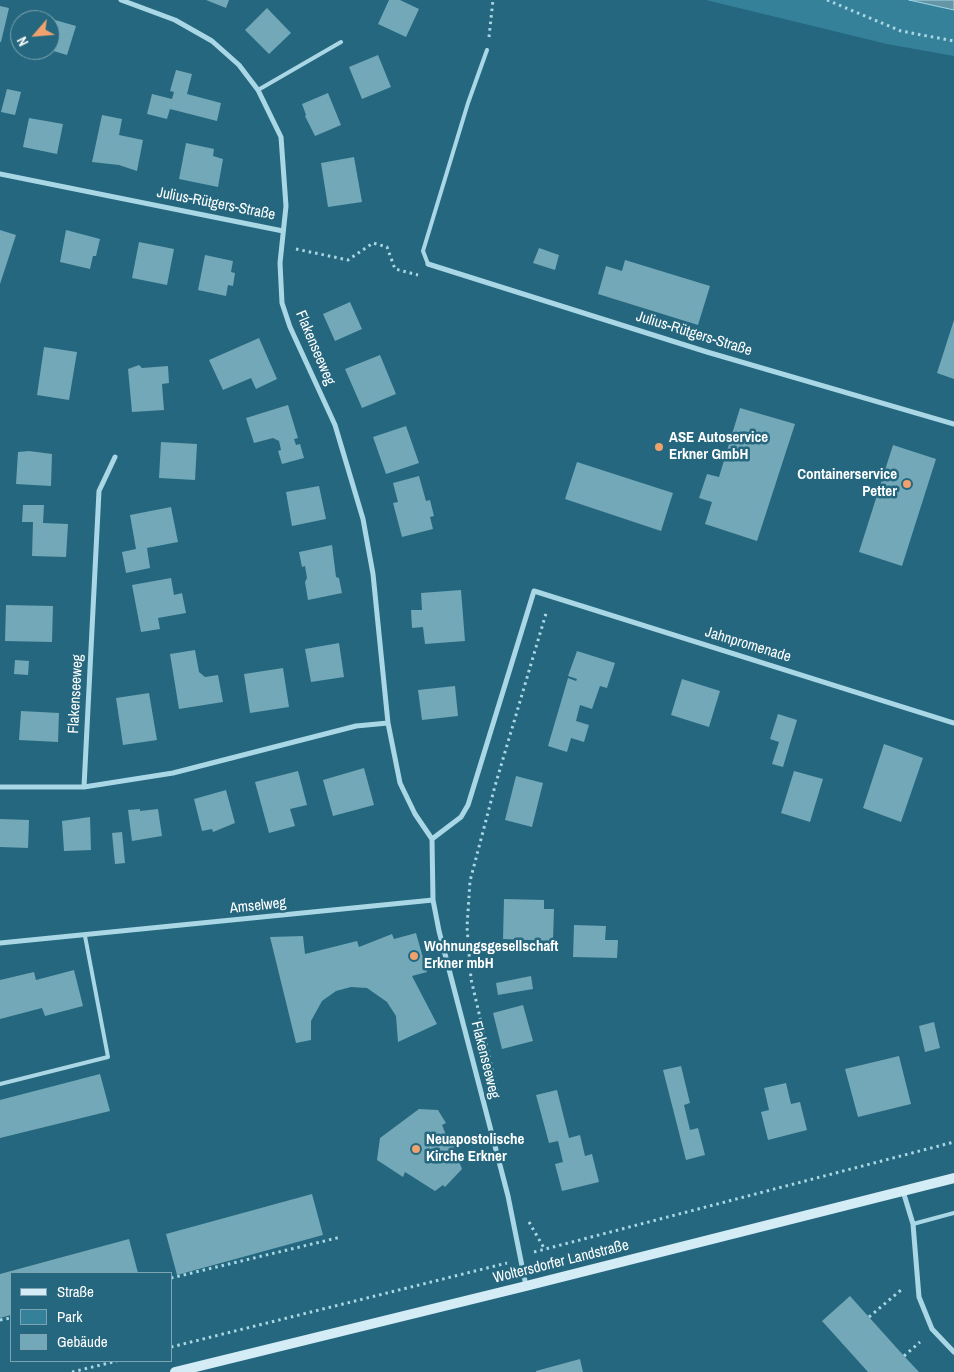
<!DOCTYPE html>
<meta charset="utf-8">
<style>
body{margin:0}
#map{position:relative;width:954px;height:1372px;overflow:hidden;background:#25677e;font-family:"Archivo Narrow",sans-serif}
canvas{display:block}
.legend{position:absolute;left:10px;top:1272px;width:162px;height:90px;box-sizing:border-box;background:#25677e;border:1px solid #7ca4b2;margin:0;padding:6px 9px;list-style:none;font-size:15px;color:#fff}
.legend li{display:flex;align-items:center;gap:10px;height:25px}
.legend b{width:25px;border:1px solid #7ca4b2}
.north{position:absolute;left:10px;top:10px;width:50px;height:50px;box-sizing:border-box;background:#25677e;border:1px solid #7ca4b2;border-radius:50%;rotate:243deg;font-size:14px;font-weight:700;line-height:20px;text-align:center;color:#fff}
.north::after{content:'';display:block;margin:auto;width:18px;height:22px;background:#efa26e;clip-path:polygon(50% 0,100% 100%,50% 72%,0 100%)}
</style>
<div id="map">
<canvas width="954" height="1372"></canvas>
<ul class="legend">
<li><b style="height:6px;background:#d3ecf5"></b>Straße</li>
<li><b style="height:14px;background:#358199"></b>Park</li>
<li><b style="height:14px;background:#72a8b8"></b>Gebäude</li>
</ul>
<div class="north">N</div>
</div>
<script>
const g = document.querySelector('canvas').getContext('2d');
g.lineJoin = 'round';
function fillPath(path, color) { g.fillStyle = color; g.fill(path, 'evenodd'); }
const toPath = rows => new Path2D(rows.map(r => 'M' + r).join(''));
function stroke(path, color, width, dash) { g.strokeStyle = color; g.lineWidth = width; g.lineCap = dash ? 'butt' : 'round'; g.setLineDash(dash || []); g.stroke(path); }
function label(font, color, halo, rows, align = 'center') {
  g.font = font + ' "Archivo Narrow",sans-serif'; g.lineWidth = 5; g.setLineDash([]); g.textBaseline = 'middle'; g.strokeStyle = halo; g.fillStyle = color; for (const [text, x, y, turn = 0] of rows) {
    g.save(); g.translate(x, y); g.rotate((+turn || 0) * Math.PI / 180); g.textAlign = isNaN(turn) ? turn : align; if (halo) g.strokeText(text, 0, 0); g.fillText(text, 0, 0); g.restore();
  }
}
fillPath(toPath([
 [706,0,909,0,954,10,954,56,887,44]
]), '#358199');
const water = toPath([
 [909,0,954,0,954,10,909,0]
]);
fillPath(water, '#6695a5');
stroke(water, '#9ed6e6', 1);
fillPath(toPath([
 [206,0,229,0,226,8],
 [389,0,400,0,419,9,406,37,378,24],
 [0,6,9,8,1,42,0,42],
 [267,8,291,33,269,54,245,30],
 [41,16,76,26,67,55,50,50,50,20,40,20],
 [378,55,391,87,362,99,349,67],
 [176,70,192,74,187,94,221,103,217,121,170,109,167,119,147,114,152,94,172,99,174,92,170,91],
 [7,89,21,92,15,115,1,112],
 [328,93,341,125,315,136,305,116,306,115,302,104],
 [102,115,122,119,119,135,143,140,137,171,119,165,92,162],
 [29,118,63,124,57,154,23,147],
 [186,143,214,149,213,156,223,159,218,187,179,179],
 [354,157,362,202,328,207,321,163],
 [0,230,16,235,0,284],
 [66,230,100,239,96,256,93,256,90,269,60,262],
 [139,242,174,249,167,285,132,278],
 [539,248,559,255,555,270,533,263],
 [205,255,233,261,231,272,235,273,233,286,228,285,226,296,198,290],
 [625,260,710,286,698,325,598,294,606,266,622,271],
 [350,302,362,329,335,341,323,314],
 [954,320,954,379,937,373],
 [259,338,277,379,256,389,251,378,223,390,209,360],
 [44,347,77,352,69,400,37,395],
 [380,355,396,394,362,408,345,369],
 [139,365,142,368,168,366,169,383,162,384,164,410,132,412,128,369],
 [288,405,298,438,294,439,296,445,300,444,304,458,282,464,278,451,281,450,279,441,273,438,254,443,246,418],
 [740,408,795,424,757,541,705,524,712,502,699,498,707,474,719,477],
 [406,426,419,463,386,474,373,437],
 [161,442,197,444,195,480,159,478],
 [893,445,936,459,902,566,859,552],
 [29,451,52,454,51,486,16,484,18,452],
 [577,462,673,493,661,531,565,499],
 [419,476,426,501,430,500,434,516,430,517,433,529,402,537,393,503,398,502,393,483],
 [319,486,326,519,292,526,286,492],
 [23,505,44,505,43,523,68,524,66,557,32,556,33,522,22,522],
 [171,507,178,542,147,548,150,568,126,573,122,552,136,549,130,515],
 [332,545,336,577,339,578,342,593,308,600,305,582,307,578,305,566,302,567,299,552],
 [171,578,174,595,182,593,186,613,158,618,160,629,141,632,132,585],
 [461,590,465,641,425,644,423,627,412,628,411,610,422,610,421,593],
 [6,605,53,606,52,642,5,641],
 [339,643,344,677,311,682,305,649],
 [195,650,199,672,205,677,218,675,223,702,179,709,170,654],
 [577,651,615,663,607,688,600,686,592,709,580,705,576,721,589,725,584,742,571,738,567,752,548,746,568,678,576,681,577,679,568,676],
 [15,660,29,661,28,675,14,674],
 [283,668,289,707,250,713,244,674],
 [682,679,720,691,709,727,671,715],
 [455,686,458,716,422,720,418,690],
 [149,693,157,740,123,745,116,698],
 [21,711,59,713,58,742,19,740],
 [778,714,797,720,783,767,772,764,779,742,770,739],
 [884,744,923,758,901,822,863,808],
 [364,768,374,805,333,816,323,780],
 [298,771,307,805,290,809,295,826,269,833,255,782],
 [794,771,823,779,810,822,781,813],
 [516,776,543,783,532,827,505,820],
 [226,790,235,823,213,832,212,829,202,831,194,799],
 [140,809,140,811,158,809,162,836,132,841,128,810],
 [90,817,91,850,64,851,62,821],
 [0,819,29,820,28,848,0,847],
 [122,832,125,863,115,864,112,833],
 [504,899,544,900,544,909,554,909,553,941,503,939],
 [574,925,606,926,605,940,618,940,617,958,573,957],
 [416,933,427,972,412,976,437,1024,398,1042,396,1016,387,1002,367,988,351,987,336,991,322,1001,311,1021,311,1040,296,1043,270,937,303,936,305,954,357,941,359,947,392,934,394,939],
 [74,970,83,1006,45,1016,42,1008,0,1019,0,980,34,972,36,980],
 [531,976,533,989,498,995,496,983],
 [523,1005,533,1041,502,1049,493,1013],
 [934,1022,940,1048,925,1052,919,1026],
 [899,1056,911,1104,858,1117,845,1069],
 [681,1066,690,1103,684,1105,690,1130,698,1128,705,1155,686,1160,663,1070],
 [100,1074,110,1111,0,1138,0,1100],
 [786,1083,791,1104,800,1102,807,1130,768,1140,761,1112,769,1110,764,1088],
 [557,1090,569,1138,580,1135,585,1156,592,1154,599,1182,562,1191,555,1164,563,1162,558,1141,549,1143,536,1095],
 [419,1109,438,1110,446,1123,442,1125,446,1135,449,1135,462,1169,445,1187,443,1185,435,1191,405,1172,403,1177,377,1160,380,1138],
 [312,1194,323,1235,177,1275,166,1234],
 [129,1239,138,1273,11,1273,11,1315,0,1318,0,1274],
 [850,1296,904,1356,919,1372,868,1372,822,1321],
 [580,1359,583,1372,536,1372,536,1371]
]), '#72a8b8');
stroke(toPath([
 [827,0,901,31,954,41],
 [489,37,493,0],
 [296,249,348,260,373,243,387,247,395,269,418,275],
 [497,1090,471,979,467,927,470,881,495,786,547,610],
 [529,1222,544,1248],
 [534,1252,954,1142],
 [171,1278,341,1237],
 [869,1317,901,1290],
 [0,1320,11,1318],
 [171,1347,507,1263],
 [904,1356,920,1342],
 [72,1372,117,1361]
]), '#aad7e5', 3, [2.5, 4]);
stroke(toPath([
 [258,90,341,42],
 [428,264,423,251,468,103,487,50],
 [0,1084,108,1057,85,936],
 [913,1224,954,1213]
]), '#aad7e5', 4);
stroke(toPath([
 [121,0,175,20,212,41,239,65,258,90,281,137,286,206,280,263,282,303,290,327,335,425,363,519,373,574,388,723,400,783,415,814,432,839,433,900,439,931,508,1196,526,1286],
 [0,174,283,231],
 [428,264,707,352,954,424],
 [0,787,84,787,173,773,356,726,388,723],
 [84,787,99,491,115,457],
 [432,839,461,817,468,805,534,591,954,723],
 [0,943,433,900],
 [903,1191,913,1224,919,1297,932,1329,954,1352]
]), '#aad7e5', 5);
stroke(toPath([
 [175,1372,526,1286,954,1178]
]), '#d3ecf5', 10);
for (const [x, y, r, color] of [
 [659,447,5,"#efa26e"],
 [907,484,5,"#efa26e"],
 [414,956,5,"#efa26e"],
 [416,1149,5,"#efa26e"]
]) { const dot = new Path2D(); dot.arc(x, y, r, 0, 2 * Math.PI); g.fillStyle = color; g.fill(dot); stroke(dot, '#25677e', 2); }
label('15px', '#fff', '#25677e', [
 ["Julius-Rütgers-Straße",216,204,11],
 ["Julius-Rütgers-Straße",694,334,17],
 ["Flakenseeweg",315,348,67],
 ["Jahnpromenade",748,645,17],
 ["Flakenseeweg",76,694,-87],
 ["Amselweg",258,906,-6],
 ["Flakenseeweg",485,1060,76],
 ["Woltersdorfer Landstraße",561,1262,-14]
]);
label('bold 15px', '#fff', '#25677e', [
 ["ASE Autoservice",669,438],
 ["Erkner GmbH",669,455],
 ["Containerservice",897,475,"right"],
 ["Petter",897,492,"right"],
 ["Wohnungsgesellschaft",424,947],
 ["Erkner mbH",424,964],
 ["Neuapostolische",426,1140],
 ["Kirche Erkner",426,1157]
], 'left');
</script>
